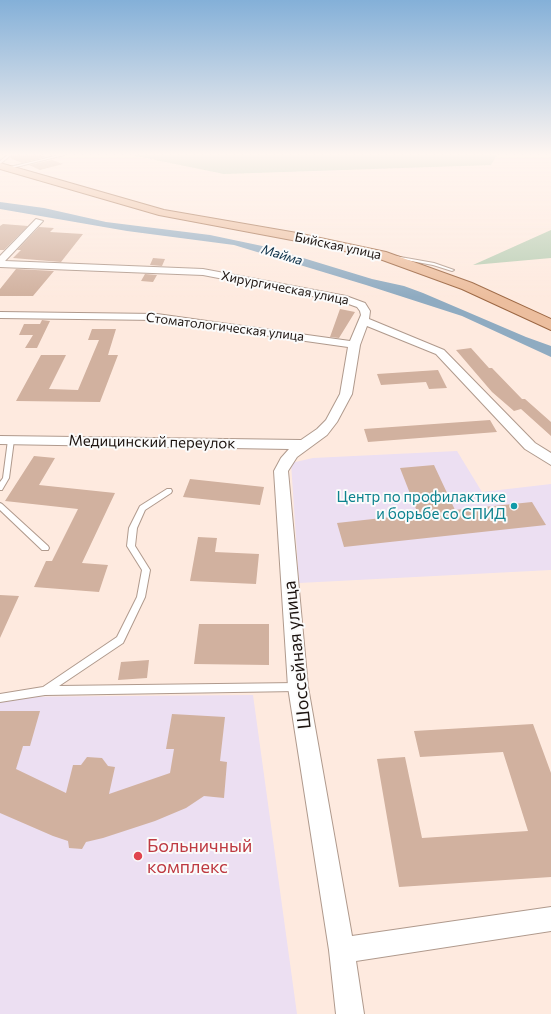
<!DOCTYPE html>
<meta charset="utf-8">
<style>
body{margin:0}
canvas{display:block;background:#feeadf}
</style>
<canvas width="551" height="1014"></canvas>
<script>
const g = document.querySelector('canvas').getContext('2d');
g.lineJoin = 'round';
function fillPath(path, color) { g.fillStyle = color; g.fill(path, 'evenodd'); }
const toPath = rows => new Path2D(rows.map(r => 'M' + r).join(''));
function stroke(path, color, width, dash) { g.strokeStyle = color; g.lineWidth = width; g.lineCap = dash ? 'butt' : 'round'; g.setLineDash(dash || []); g.stroke(path); }
function label(font, color, halo, rows, align = 'center') {
  g.font = font + ' Commissioner,sans-serif'; g.lineWidth = 4; g.setLineDash([]); g.textBaseline = 'middle'; g.strokeStyle = halo; g.fillStyle = color; for (const [text, x, y, turn = 0] of rows) {
    g.save(); g.translate(x, y); g.rotate((+turn || 0) * Math.PI / 180); g.textAlign = isNaN(turn) ? turn : align; if (halo) g.strokeText(text, 0, 0); g.fillText(text, 0, 0); g.restore();
  }
}
fillPath(toPath([
 [457,451,482,492,551,484,551,570,299,583,291,463,313,458],
 [253,695,297,1014,0,1014,0,697]
]), '#ecdff2');
fillPath(toPath([
 [131,155,497,155,491,165,224,174],
 [551,230,551,258,473,265]
]), '#b9ceb4');
fillPath(toPath([
 [0,202,44,208,106,222,210,235,267,247,372,279,404,286,423,293,526,337,551,346,551,357,462,316,366,285,234,245,127,231,0,209]
]), '#8fabc1');
fillPath(toPath([
 [12,155,40,155,45,157,22,163,10,158],
 [52,160,63,164,40,170,29,165],
 [3,224,28,226,4,250,0,250,0,226],
 [39,227,54,228,50,232,83,234,61,262,13,258,21,250,17,250],
 [153,258,165,259,162,266,150,265],
 [16,269,54,271,33,296,0,296,0,289],
 [145,274,157,275,153,282,141,281],
 [340,309,355,312,339,338,330,337],
 [42,320,50,321,37,348,25,348,33,335,19,335,24,324,40,324],
 [92,329,116,329,108,355,118,355,100,402,16,401,41,355,66,355,49,389,78,390,99,340,88,340],
 [471,348,489,368,492,368,522,399,525,399,551,422,551,436,521,409,514,411,492,392,456,350],
 [438,370,447,388,429,389,426,382,381,385,377,374],
 [490,420,497,432,368,442,364,429],
 [34,456,55,458,39,485,115,493,82,563,108,565,99,592,34,587,46,561,52,561,78,509,5,501],
 [434,465,455,510,532,502,546,525,344,547,337,523,418,514,400,468],
 [190,479,264,487,260,505,183,497],
 [198,537,217,538,215,552,259,554,256,584,190,581],
 [0,595,19,596,0,638],
 [199,624,269,624,269,665,194,664],
 [149,660,147,678,118,680,121,662],
 [0,711,40,711,30,746,23,746,16,769,66,793,73,765,81,765,87,757,102,758,108,766,115,767,109,794,170,773,174,749,166,749,172,714,225,717,220,761,227,762,224,798,204,796,186,808,155,821,103,838,86,842,82,849,69,848,68,841,53,836,0,813],
 [533,724,551,773,551,877,399,887,377,759,405,757,422,838,528,831,503,752,420,757,414,731]
]), '#d1b19f');
const service = toPath([
 [8,155,11,155,0,164,0,161,8,155],
 [59,155,64,155,8,169,6,168,59,155],
 [395,256,434,263,454,270,452,271,433,265,395,258,395,256],
 [11,438,14,440,9,478,2,490,0,490,0,482,3,478,8,440,11,438],
 [167,489,171,489,172,491,171,493,145,510,137,528,135,546,150,570,145,597,123,643,59,686,297,683,300,684,302,687,300,690,297,691,45,695,0,702,0,694,43,687,117,637,137,597,142,570,127,546,129,528,140,506,167,489],
 [0,503,2,504,48,546,49,548,48,550,42,550,0,510,0,503]
]);
const minor = toPath([
 [36,219,43,221,5,261,203,269,346,296,365,303,370,311,369,319,444,350,535,443,551,453,551,465,525,449,436,354,367,326,360,345,352,394,337,422,327,435,297,457,288,471,308,687,352,936,551,907,551,931,356,961,364,1014,336,1014,329,950,288,687,274,471,281,458,289,449,0,444,0,436,301,440,317,429,326,420,340,394,348,347,157,320,0,318,0,312,157,314,350,341,361,315,360,311,357,307,343,302,203,275,0,267,0,256,36,219]
]);
const primary = toPath([
 [0,163,164,210,297,233,386,252,472,283,551,319,551,330,462,289,377,258,297,241,159,215,0,169,0,163]
]);
stroke(service, '#b09a8d', 2);
stroke(minor, '#b09a8d', 2);
stroke(primary, '#9c6743', 2);
fillPath(service, '#fff');
fillPath(minor, '#fff');
fillPath(primary, '#ecbe9e');
const sky = g.createLinearGradient(0, 0, 0, 297);
sky.addColorStop(0, '#84b0d8');
sky.addColorStop(0.52, '#fff6f1');
sky.addColorStop(1, '#fff6f100');
g.fillStyle = sky;
g.fillRect(0, 0, 551, 297);
for (const [x, y, r, color] of [
 [514,506,4,"#0f9aa8"],
 [138,856,5,"#e0444e"]
]) { const dot = new Path2D(); dot.arc(x, y, r, 0, 2 * Math.PI); g.fillStyle = color; g.fill(dot); stroke(dot, '#fbfbfb', 1.5); }
label('13px', '#1d1410', '#fbfbfb', [
 ["Бийская улица",338,246,12],
 ["Хирургическая улица",285,288,11],
 ["Стоматологическая улица",225,327,7]
]);
label('italic 13px', '#0b2f47', '#fbfbfb', [
 ["Майма",282,255,17]
]);
label('15px', '#1d1410', '#fbfbfb', [
 ["Медицинский переулок",152,442,1]
]);
label('15px', '#0d838f', '#fbfbfb', [
 ["Центр по профилактике",506,497],
 ["и борьбе со СПИД",506,514]
], 'right');
label('18px', '#1d1410', '#fbfbfb', [
 ["Шоссейная улица",297,655,-96]
]);
label('18px', '#be3a42', '#fbfbfb', [
 ["Больничный",147,846],
 ["комплекс",147,867]
], 'left');
</script>
